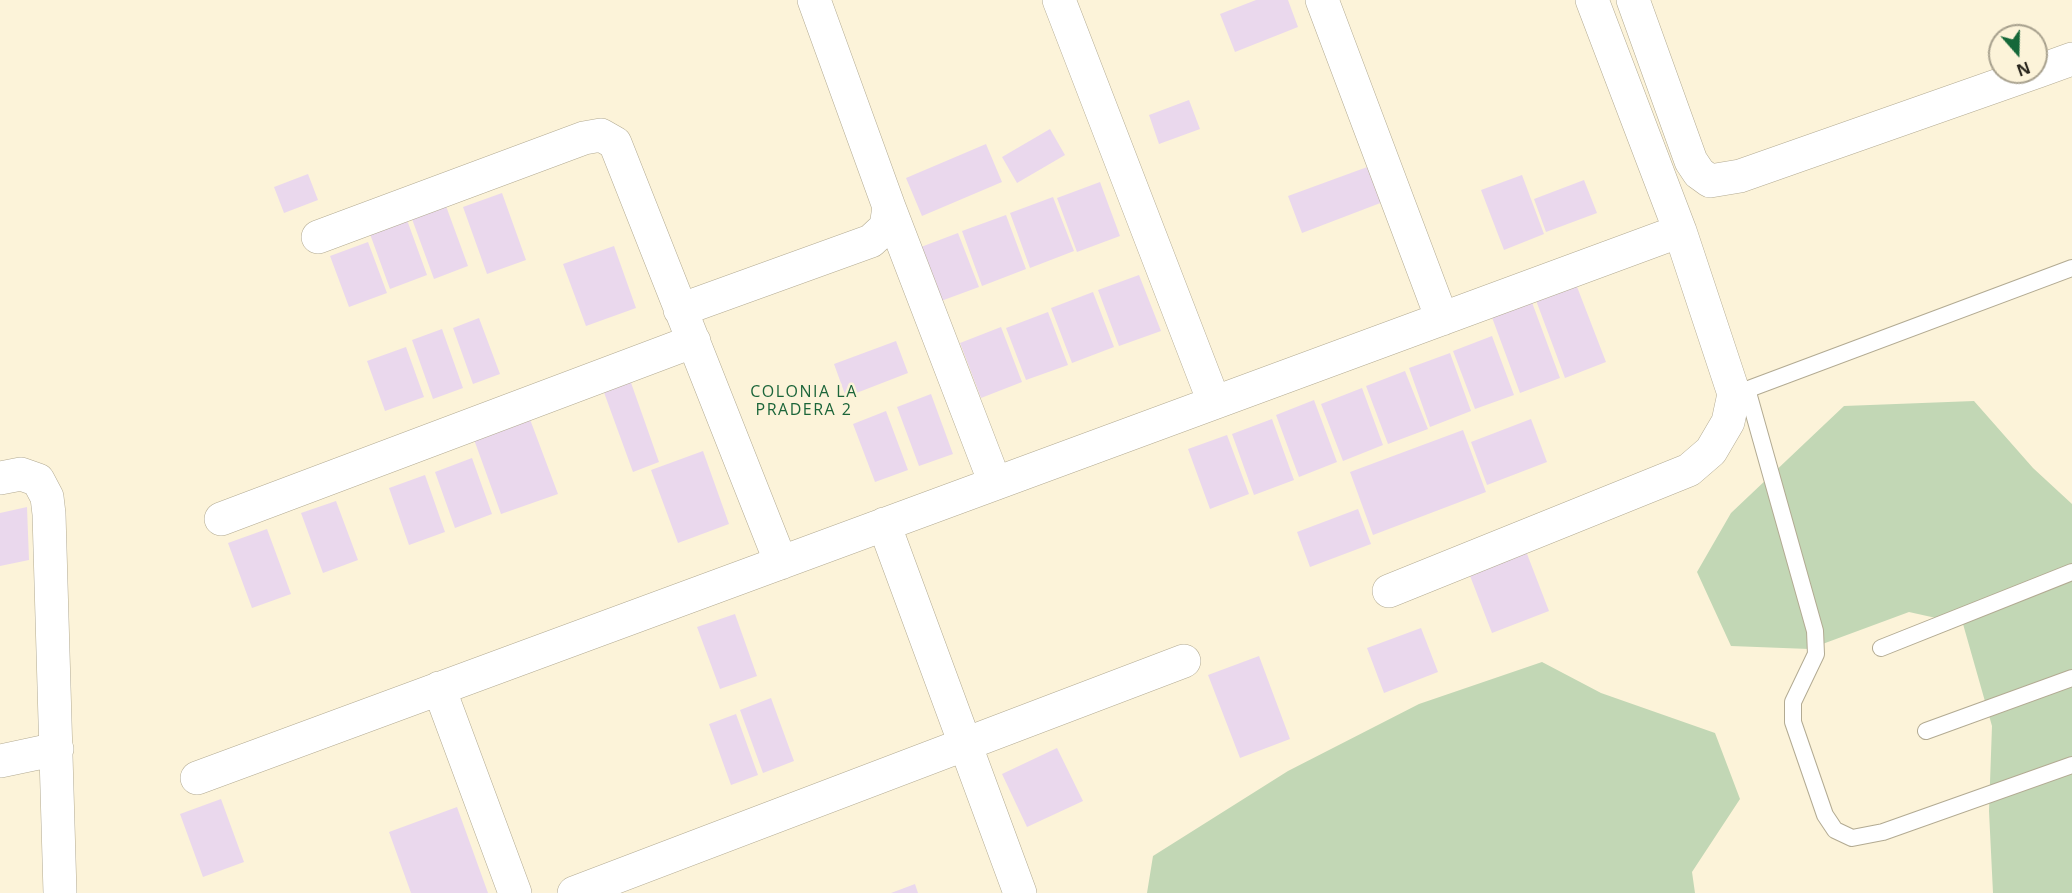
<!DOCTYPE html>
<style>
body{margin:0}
#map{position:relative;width:2072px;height:893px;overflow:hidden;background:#fcf3d9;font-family:"Open Sans",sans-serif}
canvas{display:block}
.north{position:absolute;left:1988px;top:24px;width:60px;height:60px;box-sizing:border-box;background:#fcf3d9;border:2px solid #a8a18e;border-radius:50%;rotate:160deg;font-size:16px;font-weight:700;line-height:24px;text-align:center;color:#2b271e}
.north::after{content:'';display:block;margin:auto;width:21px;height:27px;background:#156839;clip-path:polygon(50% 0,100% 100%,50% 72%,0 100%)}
</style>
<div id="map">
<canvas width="2072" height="893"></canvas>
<div class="north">N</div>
</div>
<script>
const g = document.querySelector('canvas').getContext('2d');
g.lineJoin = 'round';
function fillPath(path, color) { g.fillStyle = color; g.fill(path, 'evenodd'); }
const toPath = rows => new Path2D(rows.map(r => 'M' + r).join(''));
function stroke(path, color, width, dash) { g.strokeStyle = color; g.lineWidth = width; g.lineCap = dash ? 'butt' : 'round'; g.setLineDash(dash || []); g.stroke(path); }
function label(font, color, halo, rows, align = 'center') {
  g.font = font + ' "Open Sans",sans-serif'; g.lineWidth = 5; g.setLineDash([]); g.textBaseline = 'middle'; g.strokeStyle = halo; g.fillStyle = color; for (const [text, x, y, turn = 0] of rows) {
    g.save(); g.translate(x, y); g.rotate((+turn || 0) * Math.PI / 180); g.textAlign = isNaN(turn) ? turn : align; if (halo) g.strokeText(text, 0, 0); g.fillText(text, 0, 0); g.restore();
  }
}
fillPath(toPath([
 [1974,401,2033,468,2072,504,2072,893,1993,893,1989,811,1992,726,1963,624,1909,612,1809,649,1731,646,1697,572,1731,513,1844,406],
 [1542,662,1601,693,1715,733,1740,799,1692,872,1695,893,1147,893,1153,856,1288,771,1419,704]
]), '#c2d7b5');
fillPath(toPath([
 [1256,0,1288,0,1298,27,1235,52,1220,14],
 [1189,100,1200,129,1159,144,1149,115],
 [1050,129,1065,155,1017,183,1002,157],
 [986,144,1002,182,922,216,906,178],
 [1370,166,1383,202,1302,233,1288,196],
 [308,174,318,200,284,213,274,187],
 [1522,175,1544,234,1504,250,1481,190],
 [1584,180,1597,213,1546,232,1534,199],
 [1100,182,1120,236,1077,252,1057,198],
 [502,193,526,260,487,274,463,207],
 [1053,197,1074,251,1030,268,1010,213],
 [446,206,468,266,434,279,412,219],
 [1006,215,1026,269,982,286,962,231],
 [407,220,427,275,390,289,370,234],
 [958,233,979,287,941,301,921,247],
 [368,242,387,293,349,307,330,256],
 [614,246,636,308,586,326,563,264],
 [1139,275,1161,331,1119,346,1098,290],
 [1574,279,1606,362,1565,378,1534,295],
 [1093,292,1114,347,1072,363,1051,308],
 [1530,297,1560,378,1520,393,1490,312],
 [1048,312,1068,365,1026,380,1006,328],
 [479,318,500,374,473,384,453,328],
 [1001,327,1022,382,981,398,960,343],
 [442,329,463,388,433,399,412,340],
 [1492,336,1514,395,1475,409,1453,351],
 [896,341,908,373,846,397,834,364],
 [406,347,424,397,385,411,367,361],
 [1450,353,1471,411,1430,427,1409,368],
 [1405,371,1428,429,1388,444,1366,386],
 [629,377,659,462,633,472,602,387],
 [1362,388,1383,445,1343,461,1321,404],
 [931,394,953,454,919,466,897,407],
 [1314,400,1337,462,1299,477,1276,415],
 [886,411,908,470,875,482,853,424],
 [528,414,558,494,501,514,472,434],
 [1272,419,1294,480,1254,495,1232,434],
 [1531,419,1547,462,1487,485,1471,442],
 [1463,430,1486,492,1373,535,1350,472],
 [1227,435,1249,494,1210,509,1188,449],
 [703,451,729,524,678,543,651,470],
 [472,458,492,514,455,528,435,472],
 [425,475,445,532,409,545,389,488],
 [336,501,358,560,323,573,301,513],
 [27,507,29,560,0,566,0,513],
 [1358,509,1371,544,1310,567,1297,532],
 [267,529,291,594,252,608,228,543],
 [1524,546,1549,611,1492,633,1467,568],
 [735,614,757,676,720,689,697,627],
 [1421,628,1438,672,1384,693,1367,648],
 [1259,656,1290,739,1240,758,1208,675],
 [771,698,794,761,763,773,740,710],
 [736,714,758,775,731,785,709,724],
 [1057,748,1083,801,1027,827,1002,774],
 [221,799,244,862,203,877,180,814],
 [457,807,488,893,411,893,389,832],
 [915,884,918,893,891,893]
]), '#ead8ed');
const lane = toPath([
 [1747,389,1815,631,1816,654,1793,702,1793,722,1825,815,1835,830,1852,838,1883,832,2072,765],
 [1738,393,2072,268],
 [1881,648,2072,572],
 [1926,731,2072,678]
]);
const street = toPath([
 [814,0,889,207,995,483],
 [1059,0,1214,402],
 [1322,0,1442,319],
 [1633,0,1691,161,1699,173,1710,181,1740,176,2036,72],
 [2036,72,2072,59],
 [318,237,584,138,601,135,615,143,781,563],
 [680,310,871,241,886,227,889,207],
 [0,478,21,474,38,480,47,497,49,514,60,893],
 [221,519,694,341],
 [884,524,1020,893],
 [1389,591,1689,470,1711,451,1728,422,1734,394,1680,231,1592,0],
 [439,688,515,893],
 [0,761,57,749],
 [197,778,1680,231],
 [574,893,1184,661]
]);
stroke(lane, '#b2aa92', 18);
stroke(street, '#b2aa92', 34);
stroke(lane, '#fff', 16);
stroke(street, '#fff', 33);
g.letterSpacing = '1.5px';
label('16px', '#1c653a', '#fcf3d9', [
 ["COLONIA LA",804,392],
 ["PRADERA 2",804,410]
]);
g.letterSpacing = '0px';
</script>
